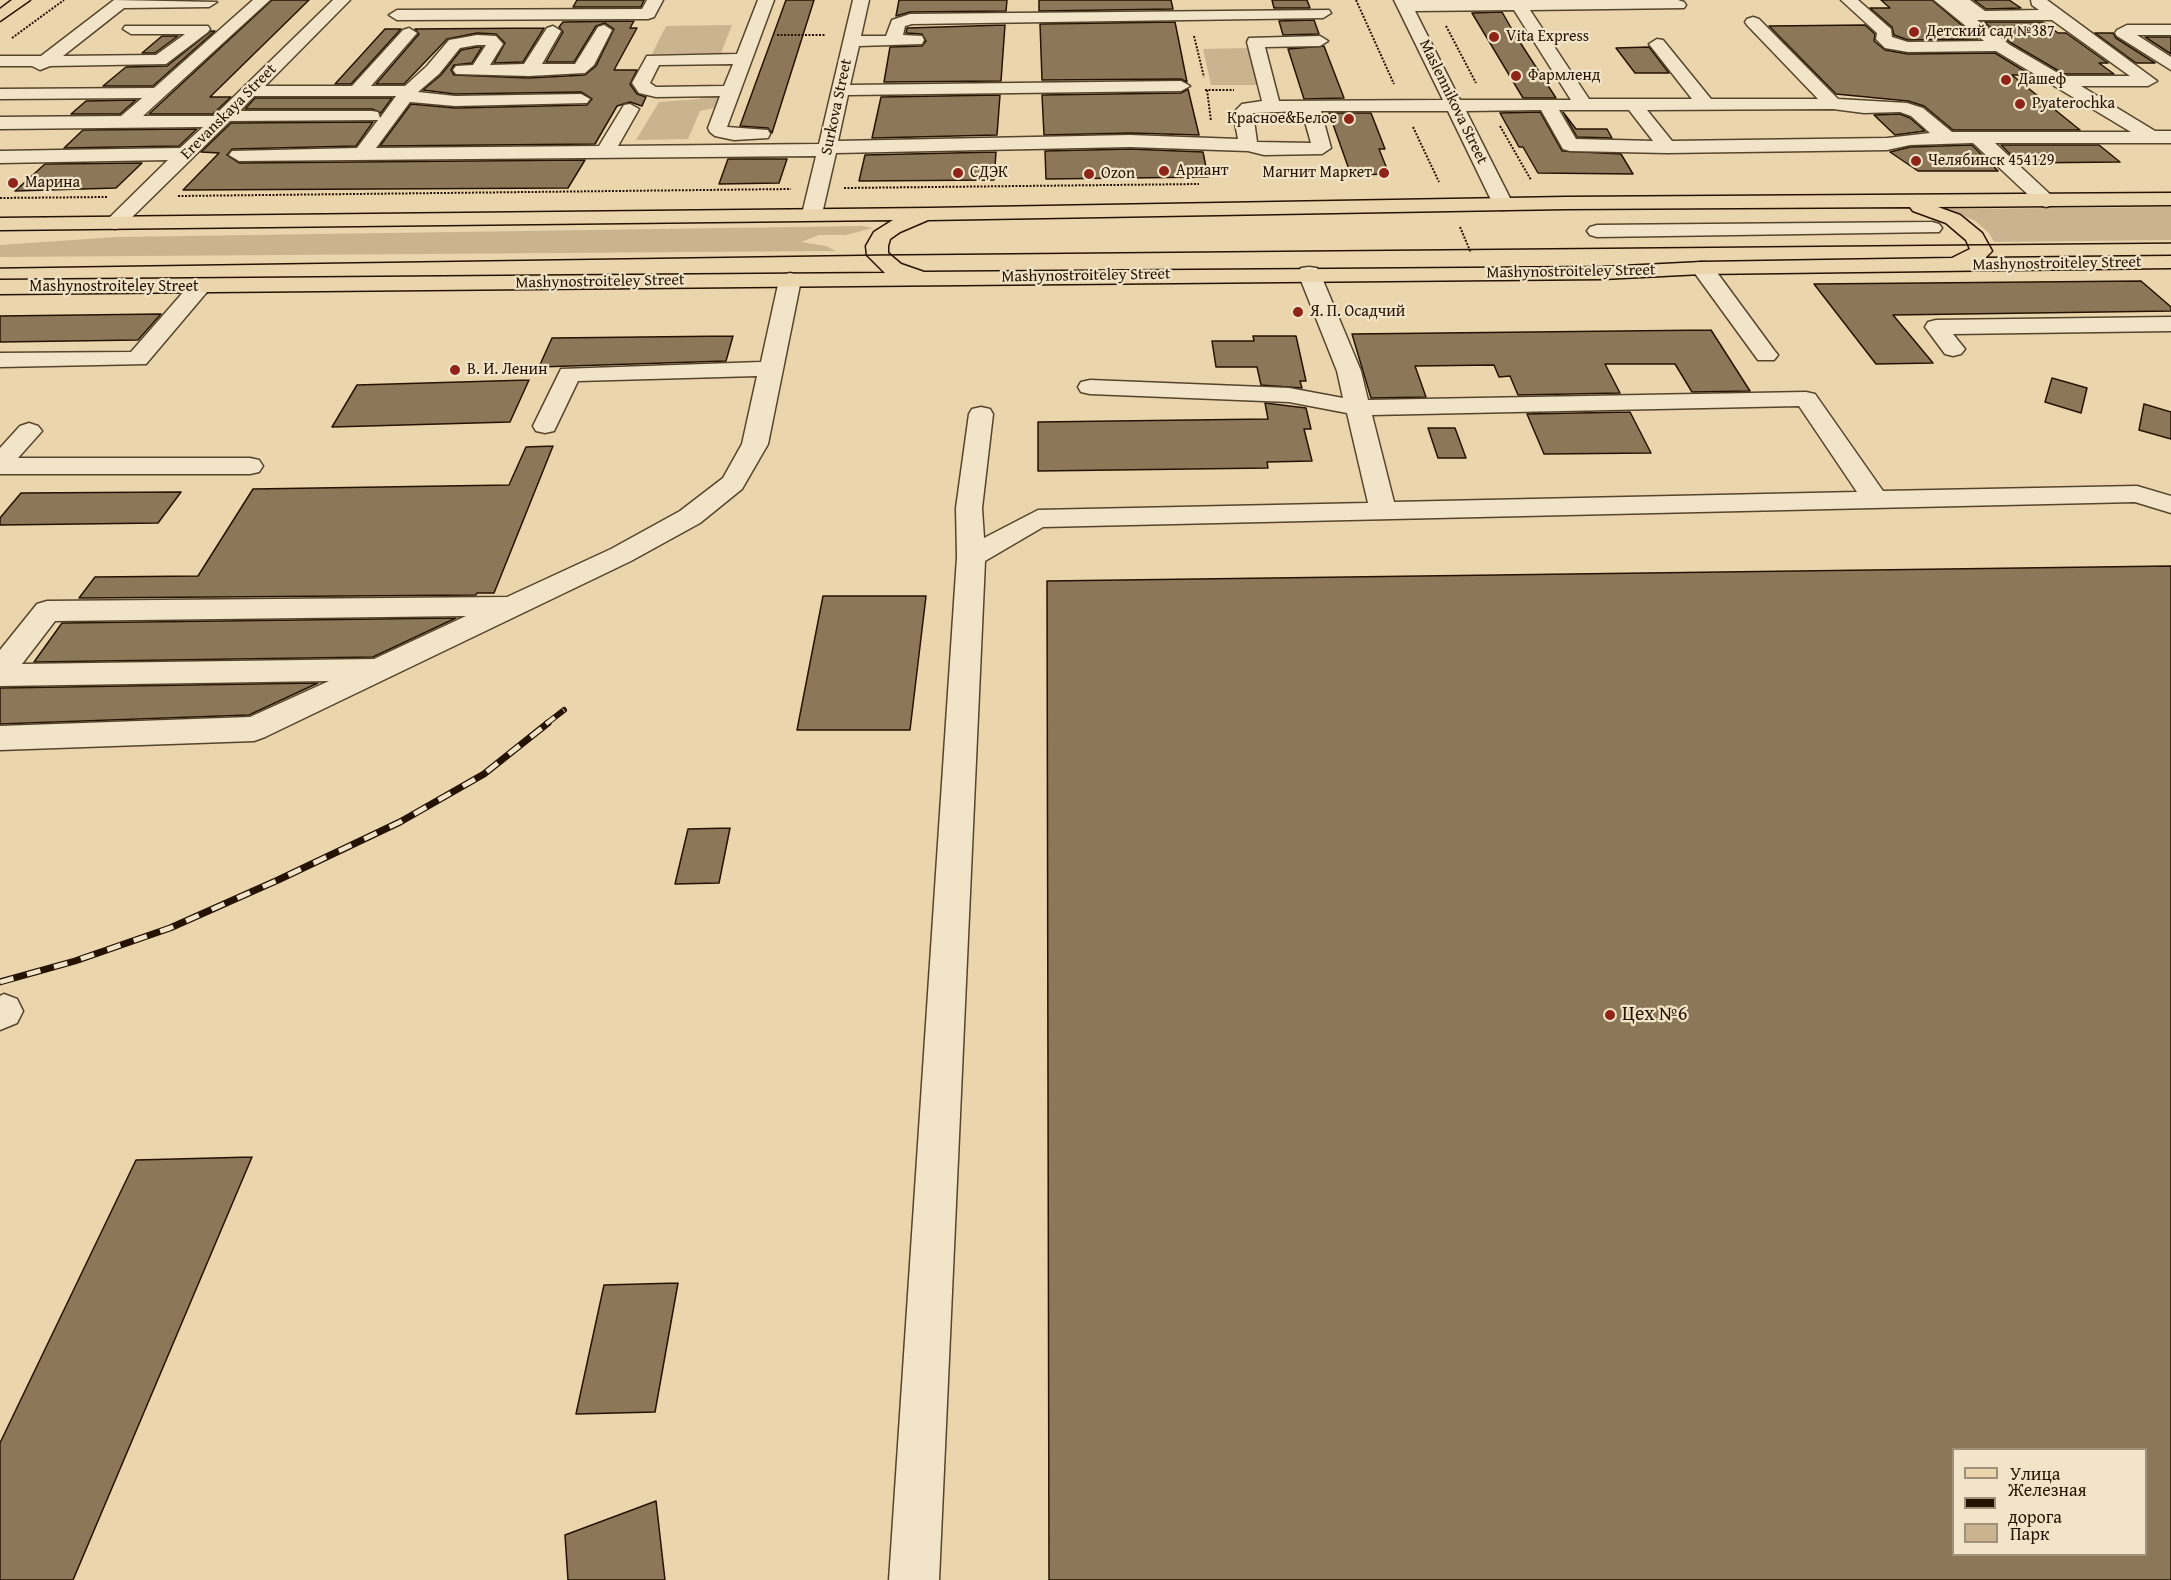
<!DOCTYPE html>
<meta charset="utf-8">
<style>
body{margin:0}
#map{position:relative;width:2171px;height:1580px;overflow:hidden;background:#ebd5ac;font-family:"Gentium Book Plus",serif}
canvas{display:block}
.legend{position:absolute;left:1952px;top:1448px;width:195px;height:108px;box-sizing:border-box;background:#f2e4c9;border:2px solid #a09079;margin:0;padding:8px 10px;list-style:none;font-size:18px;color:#251300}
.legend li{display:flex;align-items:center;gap:12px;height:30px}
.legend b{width:30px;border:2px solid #a09079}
</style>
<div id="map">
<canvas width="2171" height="1580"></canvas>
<ul class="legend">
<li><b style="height:8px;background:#ebd5ac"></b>Улица</li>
<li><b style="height:8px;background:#251300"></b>Железная дорога</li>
<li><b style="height:16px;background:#c9b48f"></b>Парк</li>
</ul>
</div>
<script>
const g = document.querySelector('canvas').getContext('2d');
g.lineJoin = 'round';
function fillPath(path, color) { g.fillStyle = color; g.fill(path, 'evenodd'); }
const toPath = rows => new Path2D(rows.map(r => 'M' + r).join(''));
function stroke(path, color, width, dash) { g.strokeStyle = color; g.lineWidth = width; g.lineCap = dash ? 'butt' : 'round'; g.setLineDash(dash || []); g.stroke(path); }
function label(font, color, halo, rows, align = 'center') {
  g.font = font + ' "Gentium Book Plus",serif'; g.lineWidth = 4.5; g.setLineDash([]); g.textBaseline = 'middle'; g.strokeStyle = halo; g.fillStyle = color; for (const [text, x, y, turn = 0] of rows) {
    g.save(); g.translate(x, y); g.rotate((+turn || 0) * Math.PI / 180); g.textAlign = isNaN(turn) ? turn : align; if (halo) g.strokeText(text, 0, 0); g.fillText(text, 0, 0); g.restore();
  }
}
fillPath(toPath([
 [732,25,721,53,652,54,666,26],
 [1248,48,1258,85,1211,85,1203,49],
 [703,96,719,98,714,108,700,111,688,139,636,140,659,102,699,99],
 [2171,207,2171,240,1994,242,1989,233,1975,221,1947,209],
 [862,226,873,228,846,235,819,235,801,242,826,246,836,251,0,257,0,245,117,237]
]), '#c9b48f');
const building = toPath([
 [272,0,309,0,210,97,231,97,213,114,149,114,272,0],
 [577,0,644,0,641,7,573,7,577,0],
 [786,0,814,0,772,133,768,128,740,126,786,0],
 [899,0,1007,0,1006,11,910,12,896,16,899,0],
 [1039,0,1171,0,1173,9,1039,11,1039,0],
 [1272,0,1307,0,1310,8,1274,8,1272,0],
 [1881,0,1932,0,1978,39,1908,40,1894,35,1892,27,1870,8,1890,8,1881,0],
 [1974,0,2009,0,2021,8,1986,9,1974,0],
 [1502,12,1514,33,1556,98,1523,98,1472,13,1502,12],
 [1314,20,1319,34,1283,35,1279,21,1314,20],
 [634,21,630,28,637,28,614,70,637,70,630,84,637,94,646,97,642,106,630,102,617,106,595,144,380,146,411,104,455,108,587,105,592,99,581,92,455,94,423,90,441,75,461,50,477,47,482,47,472,63,454,65,451,70,454,75,529,78,585,75,596,66,614,29,605,23,596,26,574,62,546,62,563,32,559,27,563,22,634,21],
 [1175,22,1187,82,1181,79,1042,80,1040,24,1175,22],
 [1984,22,2043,22,2058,33,2066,33,2108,63,2099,63,2114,74,2064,74,2011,43,1984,22],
 [1005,25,1001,81,884,82,890,47,922,46,926,41,922,34,906,33,907,28,1005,25],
 [1865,25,1875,34,1874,41,1885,50,1908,54,1995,53,2031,75,2012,75,2080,130,1953,130,1924,106,1908,101,1836,94,1769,26,1865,25],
 [544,28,523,62,494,63,505,43,496,34,477,33,447,39,404,84,376,84,419,34,415,29,544,28],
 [385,29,401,29,351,84,335,84,385,29],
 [211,31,215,31,153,86,103,86,126,67,167,66,211,31],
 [2095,33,2113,33,2116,38,2155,63,2136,63,2095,33],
 [162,36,178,36,155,53,142,53,162,36],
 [2145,37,2171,37,2171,54,2145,37],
 [1324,46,1344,98,1304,99,1288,49,1324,46],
 [1649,47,1669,73,1635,73,1616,48,1649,47],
 [1188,89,1199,135,1130,133,1044,135,1042,95,1181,93,1188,89],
 [1000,95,997,135,872,138,881,97,1000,95],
 [255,98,392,98,381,113,372,109,245,109,255,98],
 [136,100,120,114,71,114,86,101,136,100],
 [1540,112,1562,151,1621,154,1633,174,1538,173,1523,147,1519,147,1500,113,1540,112],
 [1563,112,1576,129,1607,129,1612,138,1577,137,1563,112],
 [1329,113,1371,113,1385,149,1379,149,1389,174,1351,175,1329,113],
 [1900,114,1910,118,1925,131,1895,135,1874,115,1900,114],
 [373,122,356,146,232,149,227,155,239,163,585,160,568,188,183,190,219,153,201,152,231,123,373,122],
 [197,129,179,146,64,148,83,130,197,129],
 [1972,145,1998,171,1918,171,1890,152,1910,147,1972,145],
 [2001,145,2099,145,2120,162,2019,163,2001,145],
 [1130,149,1203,152,1208,177,1046,179,1045,151,1130,149],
 [996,152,994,180,859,181,865,155,996,152],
 [728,159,787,159,779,183,719,184,728,159],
 [142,163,116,188,15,191,45,164,142,163],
 [2141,281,2171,307,2171,311,1893,315,1933,363,1876,364,1814,284,2141,281],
 [161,314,138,340,0,342,0,316,161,314],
 [1711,330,1750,391,1692,392,1675,364,1605,364,1620,393,1518,395,1510,376,1499,377,1494,365,1415,366,1426,397,1371,398,1352,334,1711,330],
 [733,336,726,361,539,367,552,338,733,336],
 [1253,336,1296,336,1306,381,1300,381,1302,388,1261,385,1257,367,1216,367,1212,341,1254,341,1253,336],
 [2052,378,2087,388,2081,413,2045,402,2052,378],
 [529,380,510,422,332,427,357,385,529,380],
 [1265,403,1306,408,1311,429,1304,429,1312,461,1267,462,1268,468,1038,471,1038,422,1268,419,1265,403],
 [2144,404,2171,412,2171,439,2139,430,2144,404],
 [1630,412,1651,453,1544,454,1527,414,1630,412],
 [1428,428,1455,428,1466,458,1438,458,1428,428],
 [553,446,494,593,477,593,476,595,79,598,95,577,198,576,253,489,509,485,526,447,553,446],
 [181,492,158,523,0,525,0,518,21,493,181,492],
 [2171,566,2171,1580,1049,1580,1047,581,2171,566],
 [1953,1449,2145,1449,2145,1554,1953,1554,1953,1449],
 [823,596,926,596,910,730,797,730,823,596],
 [456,618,373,657,34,662,62,623,456,618],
 [318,683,249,715,0,724,0,688,318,683],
 [730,828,719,883,675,884,688,829,730,828],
 [252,1157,73,1580,0,1580,0,1443,136,1160,252,1157],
 [678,1283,655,1412,576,1414,604,1285,678,1283],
 [656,1501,665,1580,568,1580,565,1535,656,1501]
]);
fillPath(building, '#8c7859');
stroke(building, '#251300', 1.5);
const minor = toPath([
 [114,0,217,2,209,7,124,8,63,56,156,55,185,34,131,34,123,29,125,26,208,26,210,29,208,32,166,64,50,66,40,70,32,66,0,66,0,56,41,56,114,0],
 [253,0,270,0,143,116,214,116,333,0,350,0,265,86,352,86,403,30,409,28,417,33,371,86,405,86,427,66,449,40,455,39,477,35,496,36,503,44,490,65,524,64,547,28,553,26,561,31,542,64,575,64,598,27,604,25,612,30,594,65,585,73,529,76,456,74,453,70,456,66,473,65,486,45,477,45,460,48,439,74,418,92,455,96,581,94,590,99,587,103,455,106,410,102,376,148,599,146,624,105,630,104,639,109,618,146,819,144,853,0,869,0,861,36,886,36,892,20,910,14,1329,10,1331,13,1323,18,912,24,905,26,903,35,922,36,924,40,922,44,859,46,850,85,1181,81,1190,86,1181,91,848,95,838,141,1130,135,1238,139,1233,113,1242,104,1262,101,1247,42,1249,38,1320,36,1328,41,1320,46,1265,47,1279,101,1443,100,1394,0,1678,0,1684,2,1686,5,1684,8,1530,10,1589,99,1692,99,1649,44,1657,39,1663,40,1711,99,1818,99,1747,25,1745,22,1747,19,1753,17,1759,19,1838,99,1907,103,1923,108,1952,132,2131,132,1996,51,1908,52,1885,48,1876,39,1877,33,1841,0,1858,0,1891,29,1892,37,1908,42,1984,41,1934,0,1970,0,1985,11,2039,10,2032,5,2031,0,2047,0,2157,81,2148,86,2081,86,2155,131,2171,131,2171,143,1995,143,2053,197,2056,201,2053,205,2046,207,2039,205,1973,143,1910,145,1887,150,1667,153,1570,151,1563,149,1541,110,1466,111,1513,204,1510,208,1503,210,1496,208,1493,204,1448,111,1321,111,1331,148,1322,154,1264,155,1248,151,1130,147,836,153,822,214,819,218,812,220,805,218,802,214,816,156,239,161,229,155,232,151,357,148,378,120,230,121,122,227,115,229,108,227,105,223,108,219,168,160,0,163,0,151,180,148,203,127,0,129,0,117,121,116,142,98,0,99,0,89,154,88,253,0],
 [1514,10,1571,100,1460,100,1415,11,1514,10],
 [1977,20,2052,20,2130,76,2063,76,2010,45,1977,20],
 [254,96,396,96,380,118,378,112,372,111,240,111,254,96],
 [1833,109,1864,113,1900,112,1911,116,1930,133,1887,138,1672,141,1647,110,1833,109],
 [1559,110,1629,110,1653,141,1576,139,1559,110],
 [1302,111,1311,143,1257,142,1253,113,1302,111],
 [647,0,663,0,654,17,648,19,397,20,389,15,397,10,642,9,647,0],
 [758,0,774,0,727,127,768,130,770,134,768,138,734,140,715,136,710,132,708,128,720,96,656,97,639,93,632,83,647,56,737,54,758,0],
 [733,64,724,86,656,87,650,83,659,65,733,64],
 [2127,25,2171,25,2171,35,2137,35,2171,57,2171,70,2117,36,2115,33,2117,30,2127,25],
 [1932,222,1939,224,1942,228,1939,232,1597,237,1590,235,1587,231,1590,227,1597,225,1932,222],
 [1702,262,1710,263,1774,350,1778,355,1774,360,1758,360,1691,268,1694,263,1702,262],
 [1309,267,1317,268,1320,273,1361,371,1368,400,1806,392,1815,394,1883,491,2137,486,2171,496,2171,513,2135,502,1043,527,985,561,939,1580,889,1580,957,557,956,508,969,414,972,409,981,407,990,409,993,414,982,508,984,538,1038,510,1368,503,1347,413,1289,402,1090,394,1081,392,1078,387,1081,382,1090,380,1289,388,1343,398,1337,371,1298,273,1301,268,1309,267],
 [1799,406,1857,492,1394,502,1372,415,1799,406],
 [790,273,798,275,801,280,768,444,742,489,700,523,631,561,265,737,254,741,0,750,0,726,250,717,329,681,0,686,0,650,37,604,47,601,507,597,611,549,680,511,723,478,742,444,757,376,578,381,554,431,545,433,536,431,533,426,561,369,761,362,779,280,782,275,790,273],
 [466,616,374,659,22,664,55,621,466,616],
 [201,279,209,281,212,286,146,364,0,367,0,353,131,352,193,281,201,279],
 [2171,317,2171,331,1953,334,1965,349,1961,354,1953,356,1945,354,1925,327,1928,322,1936,320,2171,317],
 [29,423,38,426,42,431,18,458,250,458,259,460,263,466,259,472,250,474,0,474,0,448,20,426,29,423],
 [4,994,17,999,23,1011,17,1023,0,1030,0,996,4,994]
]);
const major = toPath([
 [12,0,30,0,0,21,0,9,12,0],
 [2171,193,2171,205,1938,207,1960,215,1982,233,1992,251,1985,258,2171,256,2171,268,1702,274,1603,279,0,294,0,280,885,273,867,255,866,246,874,232,893,220,0,230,0,218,930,208,1566,197,2171,193],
 [1910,207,1913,211,1946,223,1966,240,1970,249,1952,258,1702,262,1603,267,924,272,901,264,888,253,888,246,890,239,900,232,928,220,1566,209,1910,207]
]);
stroke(minor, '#56442b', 3);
stroke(major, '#251300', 3);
stroke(toPath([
 [1356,0,1394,84],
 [1446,26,1476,83],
 [777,35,825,35],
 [1194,36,1204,77],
 [12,38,64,0],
 [1205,90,1234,90],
 [1207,90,1211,121],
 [1500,126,1531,180],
 [1413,127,1439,182],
 [844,188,1199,184],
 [178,196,791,189],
 [0,198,107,197],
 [1460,227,1471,253]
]), '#251300', 2, [2, 1.5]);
fillPath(minor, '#f2e4c9');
fillPath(major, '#ebd5ac');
stroke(toPath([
 [0,268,878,255,2171,243]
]), '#251300', 1.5);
const railFar1 = toPath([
 [546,724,564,710]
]);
const rail = toPath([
 [0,982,75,961,170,928,278,880,400,822,484,774,548,723]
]);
stroke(railFar1, '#251300', 6);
stroke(rail, '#251300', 7);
stroke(railFar1, '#f2e4c9', 4, [11]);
stroke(rail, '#f2e4c9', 4.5, [14]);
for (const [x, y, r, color] of [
 [1914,32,6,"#8f2418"],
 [1494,37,6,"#8f2418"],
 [1516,76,6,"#8f2418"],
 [2006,80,6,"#8f2418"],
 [2020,104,6,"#8f2418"],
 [1349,119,6,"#8f2418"],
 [1916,161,6,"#8f2418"],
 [1164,171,6,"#8f2418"],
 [958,173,6,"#8f2418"],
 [1384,173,6,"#8f2418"],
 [1089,174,6,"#8f2418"],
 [13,183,6,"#8f2418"],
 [1298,312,6,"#8f2418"],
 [455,370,6,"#8f2418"],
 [1610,1015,6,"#8f2418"]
]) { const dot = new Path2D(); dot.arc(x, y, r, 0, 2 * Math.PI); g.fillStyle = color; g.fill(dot); stroke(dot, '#f2e4c9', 2); }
label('16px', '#251300', '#f2e4c9', [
 ["Детский сад №387",1926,32],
 ["Vita Express",1506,37],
 ["Фармленд",1528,76],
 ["Дашеф",2018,80],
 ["Pyaterochka",2032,104],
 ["Красное&Белое",1337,119,"right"],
 ["Челябинск 454129",1928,161],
 ["Ариант",1176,171],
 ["СДЭК",970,173],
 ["Магнит Маркет",1372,173,"right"],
 ["Ozon",1101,174],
 ["Марина",25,183],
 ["Я. П. Осадчий",1310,312],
 ["В. И. Ленин",467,370]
], 'left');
label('16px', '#251300', '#f2e4c9', [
 ["Maslennikova Street",1453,102,64],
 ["Surkova Street",837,107,-78],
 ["Erevanskaya Street",229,112,-45],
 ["Mashynostroiteley Street",2057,264,-1],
 ["Mashynostroiteley Street",1571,272,-1],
 ["Mashynostroiteley Street",1086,276,-1],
 ["Mashynostroiteley Street",600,282,-1],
 ["Mashynostroiteley Street",114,287]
]);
label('20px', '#251300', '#f2e4c9', [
 ["Цех №6",1622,1015]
], 'left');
</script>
